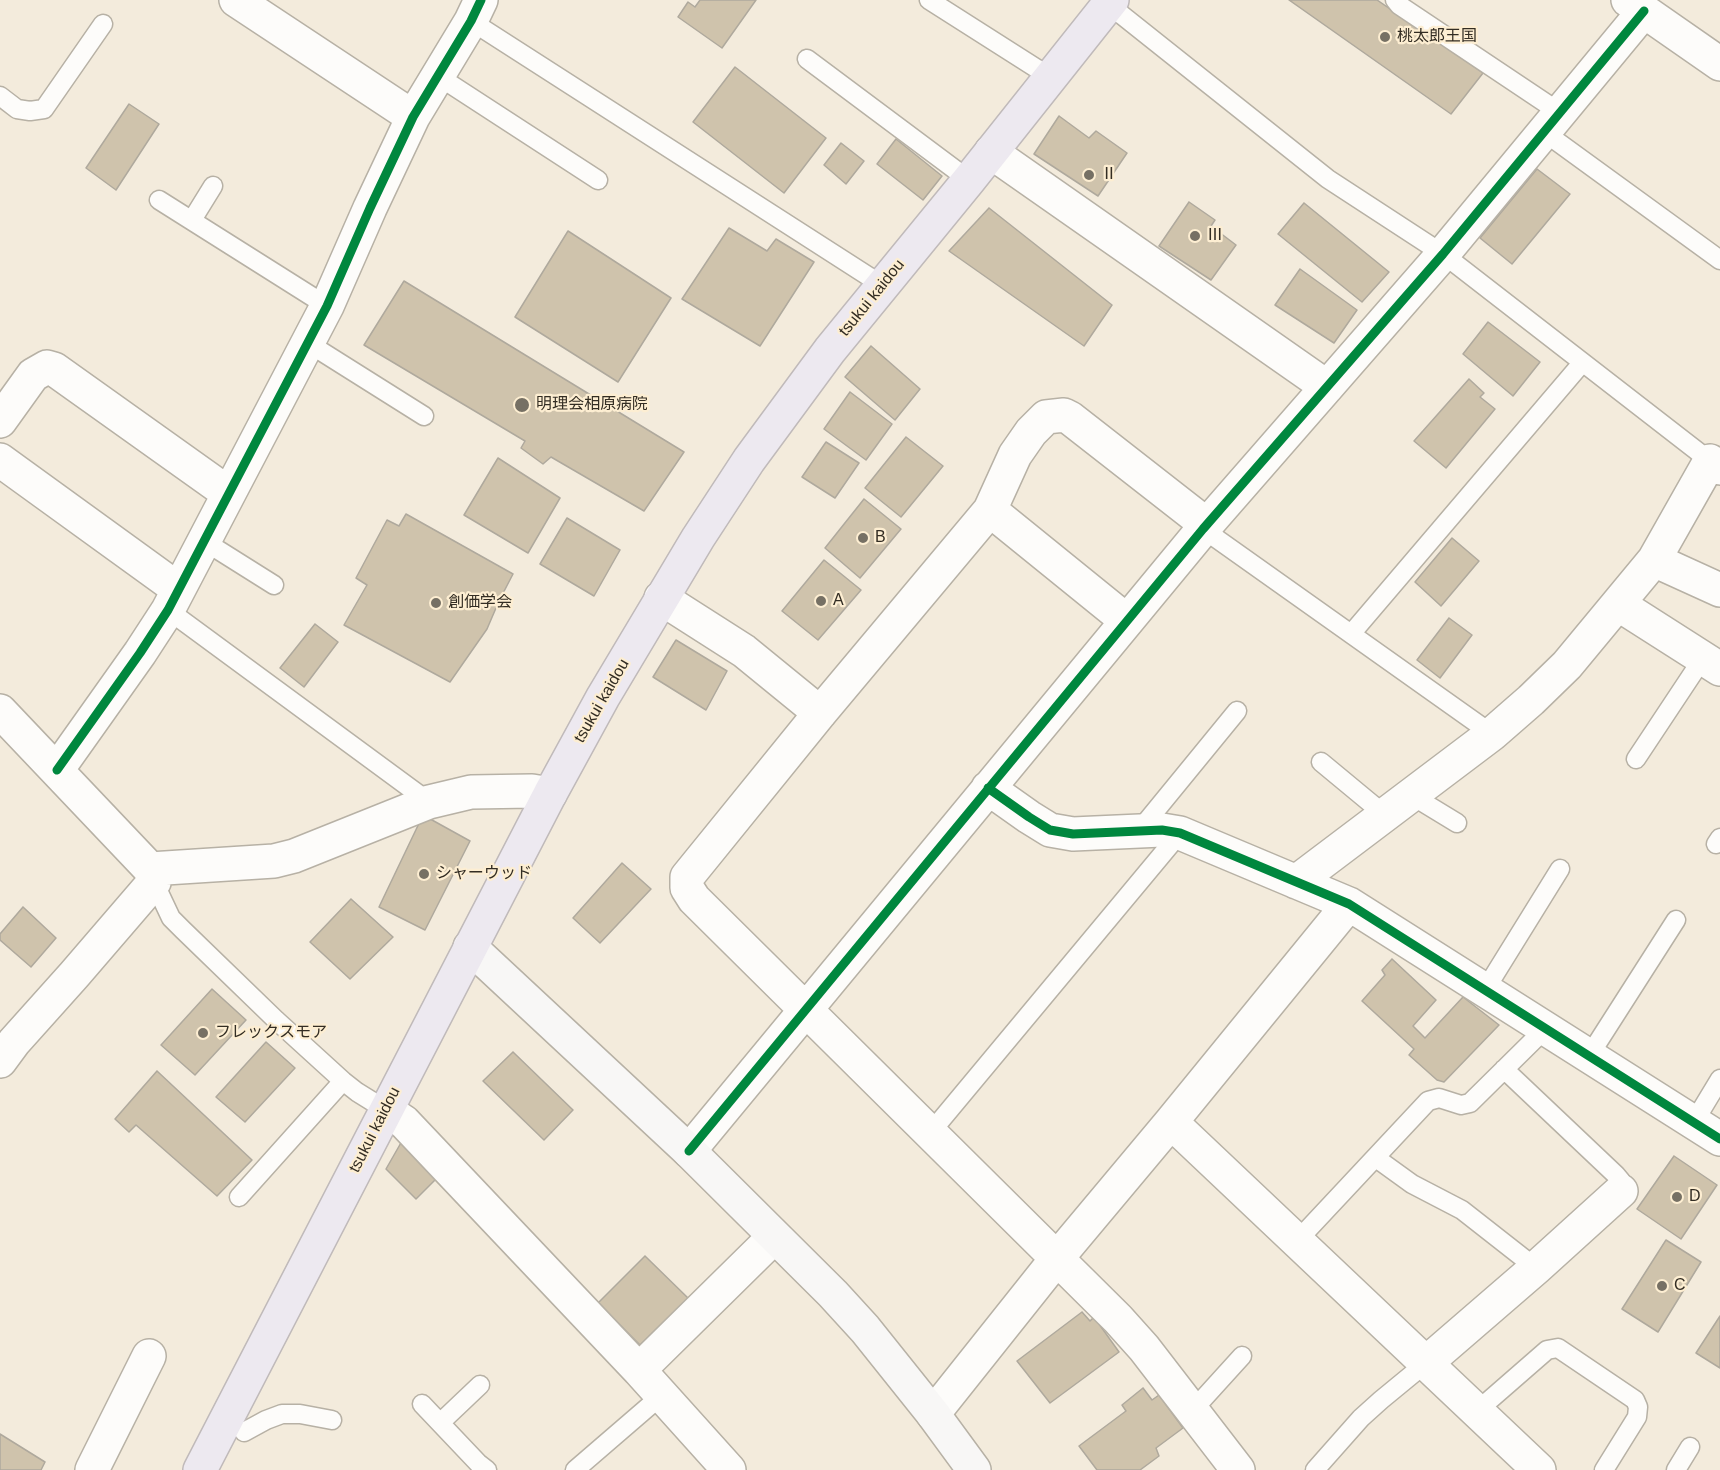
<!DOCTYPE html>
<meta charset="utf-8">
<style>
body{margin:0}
canvas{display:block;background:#f3ebdc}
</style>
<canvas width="1720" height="1470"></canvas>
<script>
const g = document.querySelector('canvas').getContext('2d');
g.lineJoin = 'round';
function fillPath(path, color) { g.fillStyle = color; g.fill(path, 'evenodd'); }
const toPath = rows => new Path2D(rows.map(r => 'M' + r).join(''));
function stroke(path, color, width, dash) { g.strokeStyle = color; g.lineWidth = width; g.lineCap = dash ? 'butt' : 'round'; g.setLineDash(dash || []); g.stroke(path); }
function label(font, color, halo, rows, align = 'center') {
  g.font = font + ' Helvetica,"Noto Sans JP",sans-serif'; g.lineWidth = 4.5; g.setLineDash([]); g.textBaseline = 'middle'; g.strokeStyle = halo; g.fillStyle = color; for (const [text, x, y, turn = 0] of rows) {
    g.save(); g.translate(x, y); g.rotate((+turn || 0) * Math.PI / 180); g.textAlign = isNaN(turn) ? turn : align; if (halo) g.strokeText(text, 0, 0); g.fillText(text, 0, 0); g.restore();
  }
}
const building = toPath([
 [700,0,756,0,722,48,678,17,688,2,695,7,700,0],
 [1289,0,1377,0,1483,73,1451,114,1289,0],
 [735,67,826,138,784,193,693,122,735,67],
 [129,104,159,124,116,190,86,168,129,104],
 [1059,116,1089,138,1096,131,1127,153,1098,196,1034,154,1059,116],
 [896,139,942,176,923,200,877,164,896,139],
 [841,143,864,161,846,184,824,165,841,143],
 [1537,169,1570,194,1512,264,1480,238,1537,169],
 [1189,202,1215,220,1211,226,1236,245,1211,280,1159,246,1189,202],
 [1304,203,1389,272,1362,302,1278,234,1304,203],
 [989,208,1112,305,1084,346,949,251,989,208],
 [729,228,767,251,776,239,814,262,760,346,682,299,729,228],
 [568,231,671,298,618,382,515,317,568,231],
 [1300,269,1357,310,1334,343,1275,305,1300,269],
 [404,281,684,452,644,511,551,457,543,464,521,448,525,441,364,345,404,281],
 [1488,322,1540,362,1513,396,1463,354,1488,322],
 [871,346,920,389,895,420,845,377,871,346],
 [1469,379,1484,393,1480,397,1495,409,1446,468,1414,441,1469,379],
 [850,392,892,424,866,460,824,429,850,392],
 [906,437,943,466,901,517,865,488,906,437],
 [826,442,859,463,835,498,802,477,826,442],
 [498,458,560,498,528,553,464,515,498,458],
 [864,499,901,529,860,578,825,548,864,499],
 [406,514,513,574,499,601,487,629,450,682,344,625,367,585,356,578,387,520,399,526,406,514],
 [567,518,620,550,594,596,540,564,567,518],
 [1452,538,1479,561,1441,606,1415,582,1452,538],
 [824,560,861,590,818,640,782,611,824,560],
 [1449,618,1472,635,1440,678,1417,660,1449,618],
 [315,624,338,642,304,687,280,668,315,624],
 [676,640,727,671,706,710,653,677,676,640],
 [423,815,470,841,425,930,379,907,423,815],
 [622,863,651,889,600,943,573,918,622,863],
 [351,899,393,937,350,979,310,942,351,899],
 [23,907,56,938,31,967,0,940,0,934,23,907],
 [1392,959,1436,1000,1413,1026,1425,1038,1463,997,1499,1025,1444,1082,1437,1080,1409,1055,1414,1049,1362,1001,1385,975,1382,970,1392,959],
 [212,989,246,1020,195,1075,161,1045,212,989],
 [266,1042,295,1068,245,1122,216,1097,266,1042],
 [513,1052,573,1110,544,1140,483,1081,513,1052],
 [157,1071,252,1160,217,1196,136,1125,129,1132,115,1119,157,1071],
 [406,1134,441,1174,416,1199,386,1169,406,1134],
 [1674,1156,1717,1185,1681,1239,1637,1209,1674,1156],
 [1666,1240,1701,1262,1658,1332,1622,1309,1666,1240],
 [645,1256,688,1298,640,1345,598,1303,645,1256],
 [1082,1312,1090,1321,1094,1317,1119,1352,1050,1403,1017,1361,1082,1312],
 [1720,1316,1720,1368,1696,1353,1720,1316],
 [1143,1388,1152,1400,1159,1395,1183,1428,1156,1448,1159,1456,1140,1470,1097,1470,1079,1446,1126,1411,1122,1405,1143,1388],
 [0,1434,45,1462,41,1470,0,1470,0,1434]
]);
fillPath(building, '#cfc3ac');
stroke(building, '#afa99d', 1.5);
const lane = toPath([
 [929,0,1050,77],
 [1103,0,1328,179,1443,254,1710,461],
 [1395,0,1399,5,1559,112],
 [471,21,882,285],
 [807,59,969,180],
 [438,76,598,180],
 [0,96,17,109,30,111,44,109,103,24],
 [1544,132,1720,260],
 [159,200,327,306],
 [192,220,213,186],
 [308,343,424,416],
 [1203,529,1492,734],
 [204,541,274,585],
 [168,610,429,802],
 [1351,634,1582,363],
 [1636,759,1703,658],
 [1321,762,1385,815],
 [1411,795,1457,823],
 [1138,832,1237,711],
 [1716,844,1720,838],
 [154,882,171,918,183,930,276,1020,343,1081,357,1092,386,1110],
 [1485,990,1560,869],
 [1589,1056,1676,920],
 [1504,1069,1616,1175,1621,1181,1621,1191],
 [1694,1122,1720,1079],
 [931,1132,1180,833],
 [1376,1158,1412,1184,1462,1210,1536,1268],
 [239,1197,343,1081],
 [1297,1241,1428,1101,1439,1098,1461,1105,1470,1103,1546,1028],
 [422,1404,478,1463,487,1470],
 [1193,1410,1242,1356],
 [1477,1411,1547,1350,1558,1348,1635,1400,1638,1407,1637,1417,1604,1470],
 [440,1423,480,1385],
 [244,1432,266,1420,282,1414,300,1414,332,1420],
 [575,1470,662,1395],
 [1315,1470,1361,1418,1381,1400,1426,1363],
 [1676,1470,1690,1447]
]);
const street = toPath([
 [236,0,413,117],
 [1628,0,1720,64],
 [991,152,1327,387],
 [0,421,33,375,47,367,54,369,228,493],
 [0,460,178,589],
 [990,510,1015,455,1031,432,1046,417,1064,415,1070,418,1207,525],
 [1654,560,1720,590],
 [661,598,744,651,820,713],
 [1618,604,1720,669],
 [1127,621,990,510,820,713,687,877,687,888,694,899,1118,1319,1144,1348,1238,1470],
 [0,711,150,869,154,882,74,975,14,1042,0,1061],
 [57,770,140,653,168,610,327,306,370,208,413,117,471,21,481,0],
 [988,788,1029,817,1050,830,1073,834,1162,830,1180,833,1349,904,1720,1139],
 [150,869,274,861,294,856,429,802,471,792,532,791,550,794],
 [1296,882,1492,734,1531,700,1567,665,1654,560,1710,461,1720,468],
 [386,1110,404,1122,639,1370,729,1470],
 [1171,1122,1539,1470],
 [689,1151,1127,621,1203,529,1443,254,1644,11],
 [1426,1363,1536,1268,1621,1191],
 [639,1370,774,1237],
 [933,1414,1058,1257,1171,1122,1349,904],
 [92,1470,149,1356]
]);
const secondary = toPath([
 [470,947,689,1151,833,1294,865,1329,933,1414,974,1470]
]);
const highway = toPath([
 [200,1470,550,794,603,697,698,538,749,460,830,350,969,180,1112,0]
]);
stroke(lane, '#b7b1a5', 21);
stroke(street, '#b7b1a5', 36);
stroke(secondary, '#b7b1a5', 36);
stroke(highway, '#c0baba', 36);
stroke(lane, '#fdfcfa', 18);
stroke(street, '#fdfcfa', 33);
stroke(secondary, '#f8f7f6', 33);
stroke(highway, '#ede9f0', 33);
stroke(toPath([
 [57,770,140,653,168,610,327,306,370,208,413,117,471,21,481,0],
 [988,788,1029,817,1050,830,1073,834,1162,830,1180,833,1349,904,1720,1139],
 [689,1151,1127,621,1203,529,1443,254,1644,11]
]), '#00873e', 9);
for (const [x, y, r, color] of [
 [1385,37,6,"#767064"],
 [1089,175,6,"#767064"],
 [1195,236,6,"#767064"],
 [522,405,8,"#767064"],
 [863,538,6,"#767064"],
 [821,601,6,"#767064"],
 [436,603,6,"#767064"],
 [424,874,6,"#767064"],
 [203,1033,6,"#767064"],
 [1677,1197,6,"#767064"],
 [1662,1286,6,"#767064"]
]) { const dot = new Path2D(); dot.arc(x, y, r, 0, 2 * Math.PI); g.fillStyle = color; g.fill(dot); stroke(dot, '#fdeed2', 2); }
label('16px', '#332d23', '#fdeed2', [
 ["桃太郎王国",1397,37],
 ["Ⅱ",1101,175],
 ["Ⅲ",1207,236],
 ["明理会相原病院",536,405],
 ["B",875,538],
 ["A",833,601],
 ["創価学会",448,603],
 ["シャーウッド",436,874],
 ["フレックスモア",215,1033],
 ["D",1689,1197],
 ["C",1674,1286]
], 'left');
label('16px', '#332d23', '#fdeed2', [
 ["tsukui kaidou",872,298,-51],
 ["tsukui kaidou",602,701,-60],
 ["tsukui kaidou",375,1130,-63]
]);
</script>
